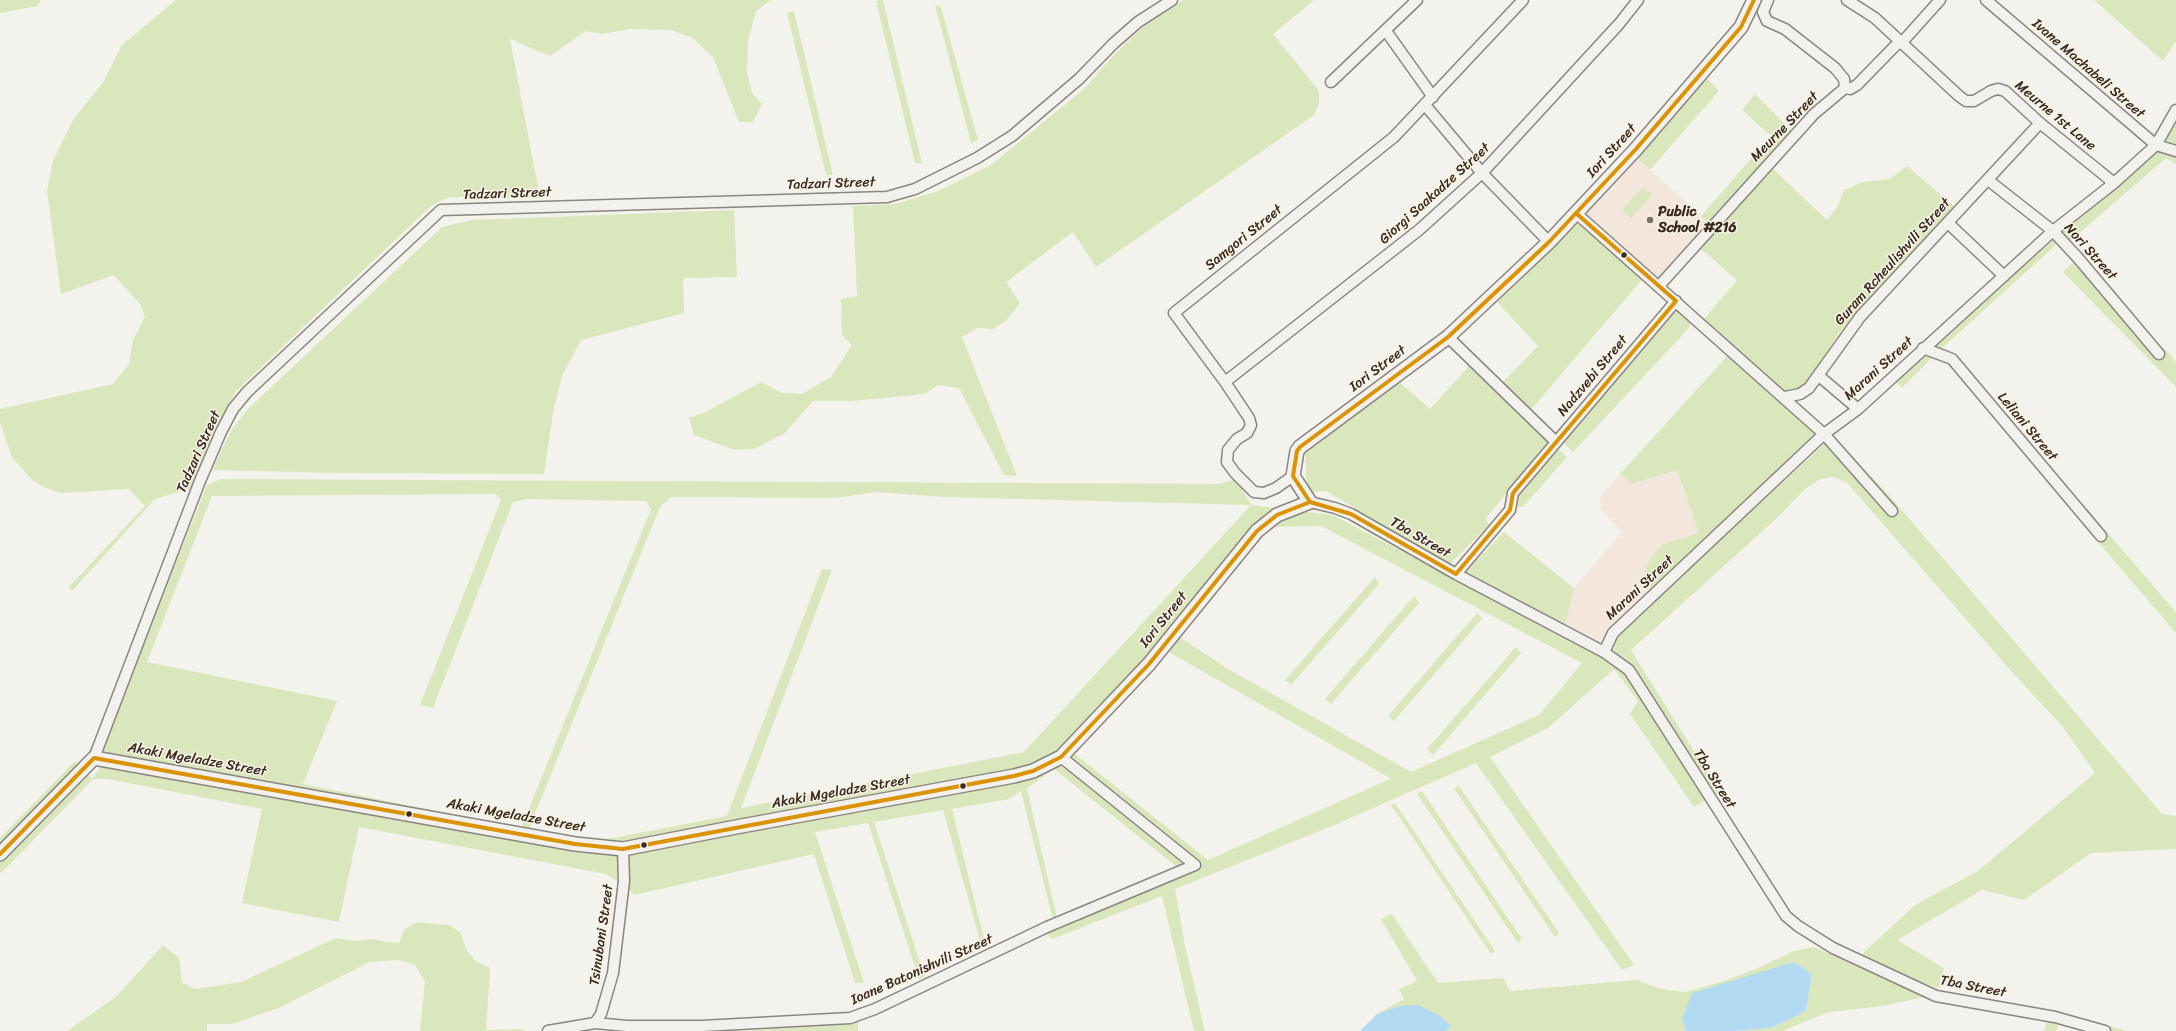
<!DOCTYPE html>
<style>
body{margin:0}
canvas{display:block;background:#f4f2ec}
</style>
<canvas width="2176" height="1031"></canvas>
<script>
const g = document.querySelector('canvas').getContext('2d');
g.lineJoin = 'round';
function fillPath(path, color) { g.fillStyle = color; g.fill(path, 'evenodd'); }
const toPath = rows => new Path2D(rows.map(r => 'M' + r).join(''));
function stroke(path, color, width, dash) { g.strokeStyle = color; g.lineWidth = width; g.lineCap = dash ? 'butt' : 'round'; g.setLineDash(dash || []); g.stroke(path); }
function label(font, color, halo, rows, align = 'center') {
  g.font = font + ' Sriracha,sans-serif'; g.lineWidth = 3; g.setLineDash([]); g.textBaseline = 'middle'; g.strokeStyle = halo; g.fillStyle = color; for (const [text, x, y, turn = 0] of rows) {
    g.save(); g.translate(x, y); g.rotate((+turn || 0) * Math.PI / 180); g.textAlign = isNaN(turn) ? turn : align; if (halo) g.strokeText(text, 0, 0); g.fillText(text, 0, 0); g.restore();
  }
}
fillPath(toPath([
 [1636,157,1710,224,1660,280,1586,213],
 [1677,470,1699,533,1645,577,1651,596,1597,644,1565,627,1574,588,1622,532,1601,509,1600,497,1620,474,1632,484]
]), '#f3e7dd');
fillPath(toPath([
 [0,0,41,0,37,6,0,13],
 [176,0,771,0,756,11,748,41,747,73,752,93,762,104,753,122,739,122,713,57,693,38,671,30,629,29,603,34,586,31,550,56,510,39,540,198,449,197,431,206,235,392,192,490,188,489,155,499,72,591,69,587,145,506,129,489,61,493,43,487,32,480,12,457,0,422,0,409,113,384,129,364,133,340,145,317,140,304,114,275,61,294,47,191,53,161,73,120,104,81,122,45],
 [883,0,922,163,915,163,876,1],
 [1184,0,1314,0,1273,34,1319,91,1319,104,1314,115,1096,267,1073,232,1006,282,1020,303,1006,321,994,329,978,328,962,337,1017,476,1004,475,959,388,938,385,925,394,851,401,813,401,785,433,754,449,735,450,694,435,689,418,704,413,761,382,782,393,802,394,831,377,852,345,842,335,841,299,857,296,853,206,896,204,938,191,991,165,1084,89,1109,60,1154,16],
 [2094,0,2176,0,2176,41,2163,61],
 [935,5,941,7,978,140,971,143],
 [794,11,833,175,826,175,787,13],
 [1706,77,1719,91,1650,170,1636,157],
 [1755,94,1793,132,1710,224,1701,216,1771,136,1742,110],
 [2176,119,2176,164,2166,158,2062,248,2057,244,1941,349,1902,388,1896,382,1932,345,2141,165],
 [1770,166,1827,220,1838,206,1844,190,1863,182,1890,179,1907,166,1956,208,1838,334,1808,383,1800,389,1785,392,1704,319,1737,280,1699,247],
 [1643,187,1652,195,1631,218,1622,210],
 [734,210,737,277,683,278,684,313,581,340,562,376,553,413,544,474,340,473,212,470,232,429,249,408,442,227,472,220],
 [1576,220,1644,277,1530,411,1501,384,1538,346,1497,302,1550,251],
 [2076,260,2109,301,2169,353,2176,362,2176,387,2063,272],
 [1673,309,1678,310,1691,322,1688,329,1573,452,1562,441],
 [1730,353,1819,434,1651,596,1645,569,1651,558,1663,544,1699,533,1677,470,1632,484,1620,474],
 [1470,365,1552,439,1486,518,1489,525,1449,565,1326,491,1307,492,1305,448,1397,380,1430,409],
 [1832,434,1894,501,2162,814,2176,816,2176,849,2091,853,2024,900,1982,890,1897,940,1944,968,1938,988,1913,979,1862,954,1915,905,1978,871,2095,773,2063,727,2012,672,1847,483,1833,477,1820,479,1805,489,1778,517,1631,650,1719,791,1713,796,1694,807,1630,714,1638,701,1614,669,1548,728,1490,757,1634,965,1622,970,1476,763,1332,826,1175,889,1185,946,1205,1031,1194,1031,1162,896,1052,939,1039,926,1053,920,1021,791,1009,799,952,809,985,943,981,944,943,810,874,822,925,978,919,979,868,823,815,832,864,983,855,983,814,854,634,895,628,888,606,874,359,827,339,922,242,903,262,809,108,779,93,779,0,874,0,838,75,761,92,779,100,767,108,733,207,485,221,479,1220,484,1236,479,1251,505,1333,515,1589,650,1616,666,1623,658,1611,650,1613,638,1817,451],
 [876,492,944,497,1251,505,1024,752,741,808,832,570,822,569,727,816,608,839,528,831,660,507,671,497,835,498],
 [496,494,501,500,420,705,433,708,513,502,527,499,646,501,651,509,521,828,303,784,337,701,147,662,212,496],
 [1321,526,1342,537,1582,663,1539,715,1411,772,1228,669,1169,630,1244,544,1274,527],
 [1158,646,1390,778,1390,779,1208,860,1071,751],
 [1054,769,1177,867,1057,918,1027,788],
 [1556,447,1567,457,1523,507,1515,507,1516,495],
 [2087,509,2176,612,2176,633,2078,519],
 [1504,532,1574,588,1565,627,1464,573],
 [1375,577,1379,584,1291,685,1285,680],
 [1414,596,1419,603,1331,704,1325,699],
 [1477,613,1482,619,1394,721,1388,716],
 [1516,647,1521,653,1433,755,1427,749],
 [1459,786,1559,933,1555,937,1454,788],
 [1422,791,1522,939,1518,943,1417,794],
 [1395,803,1495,951,1491,954,1391,805],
 [1392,914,1438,983,1503,978,1510,991,1637,980,1661,989,1685,992,1724,981,1756,969,1794,951,1814,947,1924,997,1883,1006,1829,1012,1782,1031,1734,1031,1771,1028,1806,1011,1812,974,1794,962,1762,973,1704,989,1682,1019,1686,1031,1446,1031,1451,1026,1400,1006,1377,1014,1404,999,1399,989,1417,981,1381,919],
 [416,922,449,925,461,933,466,949,475,961,490,968,486,1030,523,1029,524,1031,420,1031,425,981,414,964,398,960,369,962,281,1007,232,1024,207,1024,207,1031,67,1031,116,997,163,945,179,958,182,983,196,989,241,982,336,938,355,941,374,939,386,942,399,943,404,930],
 [2050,1010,2057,1011,2127,1031,2080,1031,2058,1024,2056,1031,2044,1031],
 [858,1020,858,1031,745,1031,837,1025]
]), '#dae7bc');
fillPath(toPath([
 [1794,962,1812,974,1806,1011,1771,1028,1734,1031,1686,1031,1682,1019,1692,993],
 [1418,1005,1440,1016,1451,1026,1446,1031,1360,1031,1377,1014,1400,1006]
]), '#b2daf3');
const minor = toPath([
 [1768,0,1763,12,1767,21,1785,29,1835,68,1844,79,1845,88],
 [1847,0,1875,18,1959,96,1966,101,1974,101,1991,91,1998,89,2005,91,2040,123,2114,183],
 [1986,0,2156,145,2176,151],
 [1386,31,1433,97],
 [1331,82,1417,0],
 [1425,105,1482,173,1549,242],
 [1988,180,2053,231,2078,258,2159,354],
 [1577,214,1824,434,1892,511],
 [1948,223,2004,276],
 [1659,286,1814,114,1845,88,1850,89,1857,85,1895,46,1905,39,1940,0],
 [1448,337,1556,442],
 [1923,348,1952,359,2101,536],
 [1819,376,1858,409],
 [1225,382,1419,230,1482,173,1619,24,1638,0],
 [1785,397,1800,394,1809,388,1860,317,2040,123],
 [1293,476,1276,488,1264,493,1254,492,1235,473,1227,462,1228,450,1237,439,1247,433,1251,425,1249,418,1225,382,1174,313,1394,137,1523,0],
 [1310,502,1335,508,1351,514,1456,574,1604,652,1629,670,1786,916,1798,926,1833,948,1936,996,2055,1017,2105,1031],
 [1456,574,1510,510,1513,493,1676,301],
 [1604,652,1613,633,1824,434,1858,409,2053,231,2114,183,2156,145,2176,110],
 [94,758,200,481,221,432,233,409,247,392,441,210,887,197,915,189,977,158,1012,136,1079,79,1113,44,1138,22,1172,0],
 [595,1023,601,1014,613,973,624,881,623,849],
 [548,1031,595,1023,627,1026,702,1026,850,1018,875,1009,1047,927,1195,865,1061,757]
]);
const tertiary = toPath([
 [0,854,94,758,575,844,623,849,736,827,1014,776,1033,771,1061,757,1149,664,1257,531,1277,515,1310,502,1293,476,1297,451,1300,447,1448,337,1549,242,1636,149,1741,27,1754,0]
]);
stroke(minor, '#898580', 13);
stroke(tertiary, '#898580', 16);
stroke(minor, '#f2f1ed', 10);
stroke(tertiary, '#f2f1ed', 13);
stroke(toPath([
 [1310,502,1293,476,1297,451,1300,447,1448,337,1549,242,1636,149,1741,27,1754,0],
 [1310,502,1351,514,1456,574,1510,510,1513,493,1676,301,1577,214],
 [94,758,575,844,623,849,1014,776,1033,771,1061,757,1149,664,1257,531,1277,515,1310,502],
 [0,854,94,758]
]), '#db9304', 4);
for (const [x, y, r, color] of [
 [1650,220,4,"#7c7066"],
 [1624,255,3.5,"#3b2a1e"],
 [963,786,3.5,"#3b2a1e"],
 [409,814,3.5,"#3b2a1e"],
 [644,845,3.5,"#3b2a1e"]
]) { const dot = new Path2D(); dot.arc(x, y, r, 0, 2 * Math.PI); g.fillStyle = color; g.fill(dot); stroke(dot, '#f7f3e8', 1.5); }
label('14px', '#3b2a1e', '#f7f3e8', [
 ["Ivane Machabeli Street",2088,69,41],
 ["Meurne 1st Lane",2055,116,40],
 ["Meurne Street",1785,127,-46],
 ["Iori Street",1612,151,-48],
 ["Tadzari Street",831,184,-2],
 ["Tadzari Street",507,194,-2],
 ["Giorgi Saakadze Street",1435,194,-42],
 ["Samgori Street",1244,238,-39],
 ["Nori Street",2090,252,48],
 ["Guram Rcheulishvili Street",1893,262,-48],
 ["Iori Street",1378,369,-37],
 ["Marani Street",1879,369,-42],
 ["Nadzvebi Street",1593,376,-50],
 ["Leliani Street",2027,427,50],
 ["Tadzari Street",199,452,-66],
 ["Tba Street",1420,538,30],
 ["Marani Street",1640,588,-43],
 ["Iori Street",1164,620,-51],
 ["Akaki Mgeladze Street",197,760,10],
 ["Tba Street",1714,779,58],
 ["Akaki Mgeladze Street",841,792,-10],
 ["Akaki Mgeladze Street",516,816,10],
 ["Tsinubani Street",602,935,-82],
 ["Ioane Batonishvili Street",922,970,-24],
 ["Tba Street",1973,987,11]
]);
label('bold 14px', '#3b2a1e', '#f7f3e8', [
 ["Public",1658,212],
 ["School #216",1658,228]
], 'left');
</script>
